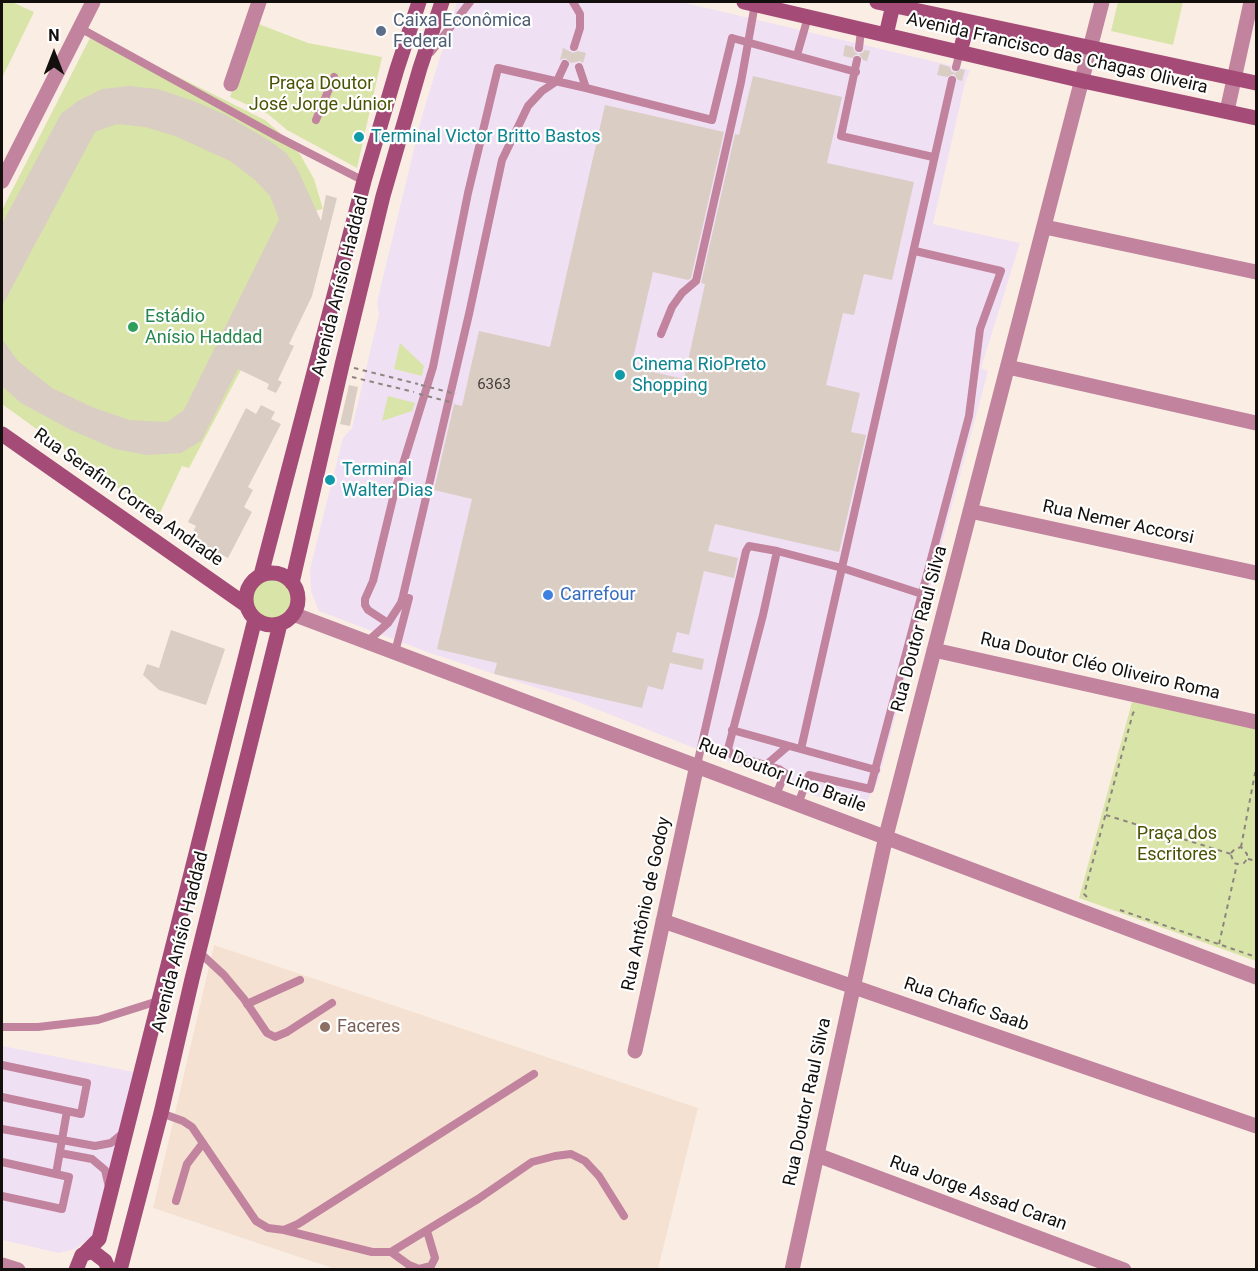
<!DOCTYPE html>
<meta charset="utf-8">
<style>
body{margin:0}
#map{position:relative;width:1258px;height:1271px;overflow:hidden;background:#faeee4;font-family:Roboto,sans-serif}
canvas{display:block}
.frame{position:absolute;inset:0;border:3px solid #130f0c;pointer-events:none}
.north{position:absolute;left:24px;top:24px;width:60px;height:60px;-webkit-text-stroke:4px #fefefe;paint-order:stroke;rotate:0deg;font-size:16px;font-weight:700;line-height:24px;text-align:center;color:#130f0c}
.north::after{content:'';display:block;margin:auto;width:21px;height:27px;background:#130f0c;clip-path:polygon(50% 0,100% 100%,50% 72%,0 100%)}
</style>
<div id="map">
<canvas width="1258" height="1271"></canvas>
<div class="frame"></div>
<div class="north">N</div>
</div>
<script>
const g = document.querySelector('canvas').getContext('2d');
g.lineJoin = 'round';
function fillPath(path, color) { g.fillStyle = color; g.fill(path, 'evenodd'); }
const toPath = rows => new Path2D(rows.map(r => 'M' + r).join(''));
function stroke(path, color, width, dash) { g.strokeStyle = color; g.lineWidth = width; g.lineCap = dash ? 'butt' : 'round'; g.setLineDash(dash || []); g.stroke(path); }
function label(font, color, halo, rows, align = 'center') {
  g.font = font + ' Roboto,sans-serif'; g.lineWidth = 4.5; g.setLineDash([]); g.textBaseline = 'middle'; g.strokeStyle = halo; g.fillStyle = color; for (const [text, x, y, turn = 0] of rows) {
    g.save(); g.translate(x, y); g.rotate((+turn || 0) * Math.PI / 180); g.textAlign = isNaN(turn) ? turn : align; if (halo) g.strokeText(text, 0, 0); g.fillText(text, 0, 0); g.restore();
  }
}
fillPath(toPath([
 [457,2,681,2,970,70,965,83,933,224,1020,243,981,368,988,371,878,781,863,808,812,795,571,699,427,652,319,611,311,591,310,569,343,438,352,428,379,314,377,302,422,116],
 [2,1046,134,1072,92,1236,75,1249,59,1253,2,1240]
]), '#f0e0f3');
fillPath(toPath([
 [214,945,698,1108,658,1269,335,1269,153,1208]
]), '#f4e1d2');
fillPath(toPath([
 [2,2,12,2,34,12,2,78],
 [1118,2,1183,2,1173,45,1111,31],
 [256,23,308,43,382,57,357,168,287,130,268,114,230,97],
 [92,34,265,120,293,144,301,156,314,179,323,209,309,212,304,251,189,468,182,466,158,517,2,404,2,210],
 [400,343,424,366,422,376,394,369],
 [388,396,415,403,412,411,382,421],
 '252 600a20 20 0 1 1 40 0a20 20 0 1 1-40 0Z',
 [1132,702,1256,728,1256,961,1079,898]
]), '#d9e4a8');
fillPath(toPath([
 [845,45,853,47,854,51,858,54,862,53,865,50,870,51,867,61,863,60,859,54,855,55,852,58,843,56],
 [563,48,573,53,578,51,586,53,583,63,580,61,571,63,565,58,560,60],
 [940,64,950,67,951,71,955,73,961,69,965,70,962,81,958,80,954,74,947,77,937,75],
 [753,76,842,97,827,163,914,182,892,280,864,274,854,315,843,313,826,385,860,393,851,432,866,435,839,552,715,524,708,551,738,558,734,578,704,571,689,635,677,632,672,652,704,659,702,670,670,663,663,690,648,686,642,708,494,674,497,663,437,649,472,499,434,490,454,404,462,406,479,331,550,347,605,105,724,132,691,278,688,280,653,272,631,367,684,379,705,284,701,283,735,134,739,135],
 [129,86,158,89,194,101,226,115,270,141,286,153,297,168,321,221,326,195,337,198,312,296,289,344,294,346,278,380,282,382,276,393,267,389,269,384,238,369,201,441,181,453,147,455,115,449,71,430,21,403,2,386,2,339,18,361,52,388,92,407,129,420,167,422,184,410,279,219,270,196,255,180,230,161,175,136,145,127,117,124,95,132,2,306,2,224,61,114,78,101,102,89],
 [349,385,358,387,350,426,340,424],
 [261,405,275,412,271,419,281,424,248,487,253,490,244,507,252,512,228,558,190,538,196,526,188,522,246,408,256,414],
 [171,630,225,649,206,705,159,690,143,675,147,664,159,668]
]), '#dacdc4');
stroke(toPath([
 [354,368,418,384],
 [352,377,414,392],
 [1106,815,1231,854],
 [1241,847,1256,768],
 [1231,853,1235,849,1241,847],
 [1231,855,1234,863,1237,864,1244,863,1247,859,1247,854,1241,847],
 [1248,859,1256,861],
 [1087,897,1084,894,1133,713,1135,711],
 [1120,910,1256,957],
 [1219,944,1237,864]
]), '#8d847e', 2, [4.5, 4.5]);
stroke(toPath([
 [573,2,580,14,580,28,574,47],
 [80,28,278,137,364,181],
 [859,48,861,30],
 [431,52,470,2],
 [797,55,808,17],
 [857,60,841,136,933,157],
 [579,67,586,88],
 [956,67,960,52],
 [316,120,334,77],
 [661,334,672,307,682,293,696,281,741,82,755,4],
 [388,623,368,610,365,605,365,599,373,581,395,490,433,367,468,193,498,68,586,88,712,120,732,38,856,72],
 [368,641,388,623,401,603,403,596,469,314,502,160,528,106,542,91,557,81,565,64],
 [395,652,409,598],
 [732,730,876,770],
 [801,749,952,80],
 [697,765,746,551,749,546,777,551,842,568,922,594],
 [766,765,788,746],
 [776,795,785,773,779,769,732,755,728,749,763,615,777,551],
 [798,804,809,775,870,789,969,416,980,329,1001,271,915,251],
 [199,952,224,975,244,999,267,1033,275,1037,287,1032,332,1003],
 [247,1004,300,980],
 [2,1027,38,1027,98,1020,158,1001],
 [2,1065,87,1083,81,1114,2,1097],
 [161,1113,183,1121,192,1127,256,1221,268,1228,284,1230,298,1224,534,1074],
 [2,1129,95,1146,111,1143,123,1133],
 [60,1153,92,1159,105,1170,109,1187],
 [2,1162,69,1177,62,1209,2,1196],
 [56,1174,67,1111],
 [176,1201,187,1164,203,1143],
 [284,1230,372,1252,391,1252,478,1199,532,1162,555,1156,571,1154,585,1161,599,1176,624,1216],
 [391,1252,409,1265,419,1269,431,1266,435,1258,427,1231]
]), '#c1839e', 8);
stroke(toPath([
 [231,84,259,2],
 [1227,111,1251,2],
 [2,181,93,2],
 [1045,227,1256,272],
 [1008,367,1256,423],
 [970,511,1256,573],
 [293,614,1256,977],
 [934,650,1256,722],
 [663,921,1256,1126],
 [635,1051,697,765],
 [817,1155,1124,1270],
 [2,1265,18,1270],
 [792,1270,886,836,1102,2]
]), '#c1839e', 15);
stroke(toPath([
 [744,2,1083,81,1256,118],
 [877,2,1256,83],
 [886,35,893,5],
 [960,52,968,22],
 [2,434,246,605],
 '246 599a26 26 0 1 1 52 0a26 26 0 1 1-52 0Z',
 [261,575,364,181,397,69,419,2],
 [292,583,342,365,383,196,420,68,442,2],
 [86,1252,99,1239,255,619],
 [76,1270,82,1255,92,1251,105,1261,109,1270],
 [120,1270,161,1113,192,979,280,624]
]), '#a44c77', 15);
stroke(toPath([
 [421,385,456,394],
 [419,394,454,403]
]), '#8d847e', 2, [4.5, 4.5]);
for (const [x, y, r, color] of [
 [381,31,6,"#5c6f8a"],
 [359,137,6,"#0f9aa8"],
 [133,327,6,"#2e9e5b"],
 [620,375,6,"#0f9aa8"],
 [330,480,6,"#0f9aa8"],
 [548,595,6,"#3f7fe0"],
 [325,1027,6,"#8d6e63"]
]) { const dot = new Path2D(); dot.arc(x, y, r, 0, 2 * Math.PI); g.fillStyle = color; g.fill(dot); stroke(dot, '#fefefe', 2); }
label('15px', '#453e3a', null, [
 ["6363",494,385]
]);
label('18px', '#4e5e75', '#fefefe', [
 ["Caixa Econômica",393,21],
 ["Federal",393,42]
], 'left');
label('18px', '#130f0c', '#fefefe', [
 ["Avenida Francisco das Chagas Oliveira",1057,54,13],
 ["Avenida Anísio Haddad",341,286,-76],
 ["Rua Serafim Correa Andrade",128,498,35],
 ["Rua Nemer Accorsi",1118,523,12],
 ["Rua Doutor Raul Silva",920,629,-75],
 ["Rua Doutor Cléo Oliveiro Roma",1100,667,13],
 ["Rua Doutor Lino Braile",782,776,21],
 ["Rua Antônio de Godoy",647,904,-78],
 ["Avenida Anísio Haddad",181,942,-76],
 ["Rua Chafic Saab",966,1005,19],
 ["Rua Doutor Raul Silva",808,1102,-78],
 ["Rua Jorge Assad Caran",978,1194,20]
]);
label('18px', '#4b5303', '#fefefe', [
 ["Praça Doutor",321,84],
 ["José Jorge Júnior",321,105],
 ["Praça dos",1177,834],
 ["Escritores",1177,855]
]);
label('18px', '#0d838f', '#fefefe', [
 ["Terminal Victor Britto Bastos",371,137],
 ["Cinema RioPreto",632,365],
 ["Shopping",632,386],
 ["Terminal",342,470],
 ["Walter Dias",342,491]
], 'left');
label('18px', '#27864d', '#fefefe', [
 ["Estádio",145,317],
 ["Anísio Haddad",145,338]
], 'left');
label('18px', '#366cbe', '#fefefe', [
 ["Carrefour",560,595]
], 'left');
label('18px', '#785e54', '#fefefe', [
 ["Faceres",337,1027]
], 'left');
</script>
